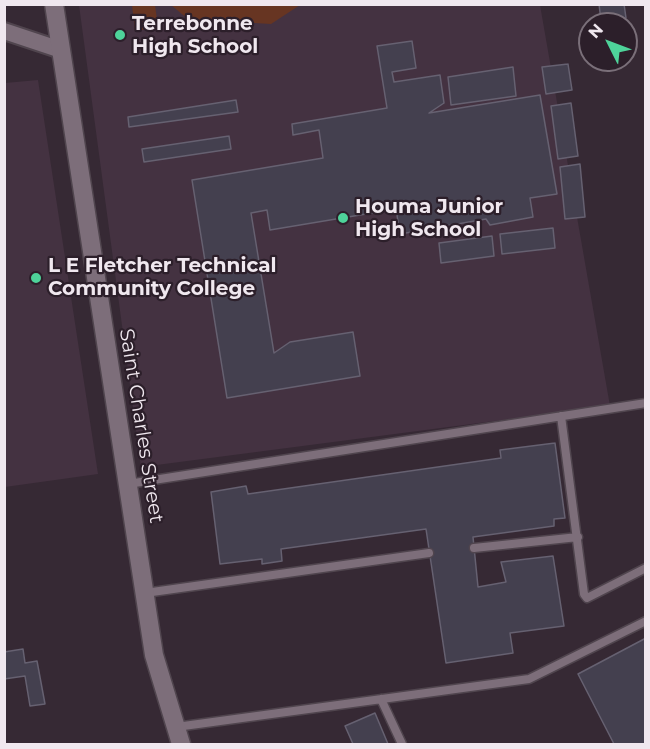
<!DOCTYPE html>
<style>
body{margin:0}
#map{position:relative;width:650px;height:749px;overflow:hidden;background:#362934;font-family:Montserrat,sans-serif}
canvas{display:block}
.frame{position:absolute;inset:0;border:6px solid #f0e8ef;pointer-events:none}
.north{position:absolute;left:578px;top:12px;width:60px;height:60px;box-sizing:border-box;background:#2c1f2a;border:2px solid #7a6f79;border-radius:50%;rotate:312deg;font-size:16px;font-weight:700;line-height:24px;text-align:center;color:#f0e8ef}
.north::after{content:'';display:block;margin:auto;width:21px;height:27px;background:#4ed39a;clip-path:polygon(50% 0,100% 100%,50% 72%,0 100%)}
</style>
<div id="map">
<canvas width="650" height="749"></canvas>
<div class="frame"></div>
<div class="north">N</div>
</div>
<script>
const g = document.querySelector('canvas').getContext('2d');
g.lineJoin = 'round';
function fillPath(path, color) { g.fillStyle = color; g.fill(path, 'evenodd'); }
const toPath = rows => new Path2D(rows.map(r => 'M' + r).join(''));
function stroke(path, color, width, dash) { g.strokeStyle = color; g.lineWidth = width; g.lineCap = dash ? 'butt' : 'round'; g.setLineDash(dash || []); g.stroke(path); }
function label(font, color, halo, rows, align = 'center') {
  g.font = font + ' Montserrat,sans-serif'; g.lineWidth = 4.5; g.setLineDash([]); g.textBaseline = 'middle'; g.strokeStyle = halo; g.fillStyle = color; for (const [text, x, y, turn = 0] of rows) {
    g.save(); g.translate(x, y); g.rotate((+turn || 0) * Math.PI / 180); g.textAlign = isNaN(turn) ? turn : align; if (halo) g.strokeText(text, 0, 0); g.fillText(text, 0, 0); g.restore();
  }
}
fillPath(toPath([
 [79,5,540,5,610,406,141,467],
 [38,80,98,474,5,487,5,83]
]), '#443241');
fillPath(toPath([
 [132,5,155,5,158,27,135,31],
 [171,5,300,5,271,24,188,19]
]), '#673522');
const building = toPath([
 [599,4,624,4,626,18,601,21,599,4],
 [412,41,416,68,392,72,394,82,440,75,444,103,429,113,540,95,557,194,530,198,533,217,490,225,486,219,400,234,396,209,270,230,267,210,251,213,274,353,290,342,353,332,360,376,227,398,192,180,323,158,319,130,293,135,292,124,387,108,377,46,412,41],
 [568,64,572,90,546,94,542,67,568,64],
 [513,67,516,96,451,105,448,77,513,67],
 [236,100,238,112,129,127,128,117,236,100],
 [571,103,578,156,558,159,551,106,571,103],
 [229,136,231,149,144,162,142,149,229,136],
 [580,164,585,217,565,219,560,167,580,164],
 [553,228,555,248,502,254,500,234,553,228],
 [492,236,494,256,441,263,439,243,492,236],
 [555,443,565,518,554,519,554,526,473,537,478,587,506,582,501,562,553,556,564,626,510,633,513,653,446,663,426,529,281,549,282,561,262,564,262,559,220,564,211,492,246,486,248,494,501,458,500,450,555,443],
 [646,638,646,744,614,744,578,674,646,638],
 [23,649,25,663,37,661,45,704,30,706,25,676,4,679,4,652,23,649],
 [375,713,388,744,353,744,345,726,375,713]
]);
fillPath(building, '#44404f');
stroke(building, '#666171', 1.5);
const lane = toPath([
 [561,416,584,594,587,598,646,568],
 [128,484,646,403],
 [474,548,578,537],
 [145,593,429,553],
 [381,699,402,744],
 [176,727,529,679,646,621]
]);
const street = toPath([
 [4,31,61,50]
]);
const secondary = toPath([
 [54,4,154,655,181,744]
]);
stroke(lane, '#50454e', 11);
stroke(street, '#50454e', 20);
stroke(secondary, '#50454e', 21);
stroke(lane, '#7d6e7a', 8);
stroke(street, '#7d6e7a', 16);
stroke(secondary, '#7d6e7a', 18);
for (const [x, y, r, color] of [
 [120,35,6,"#4ed39a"],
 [343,218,6,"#4ed39a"],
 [36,278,6,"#4ed39a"]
]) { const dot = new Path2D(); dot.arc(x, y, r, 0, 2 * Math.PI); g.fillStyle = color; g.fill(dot); stroke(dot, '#2c1f2a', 2); }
label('bold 20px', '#f0e8ef', '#2c1f2a', [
 ["Terrebonne",132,24],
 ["High School",132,47],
 ["Houma Junior",355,207],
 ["High School",355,230],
 ["L E Fletcher Technical",48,266],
 ["Community College",48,289]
], 'left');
label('20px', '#f0e8ef', '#2c1f2a', [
 ["Saint Charles Street",141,426,81]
]);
</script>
